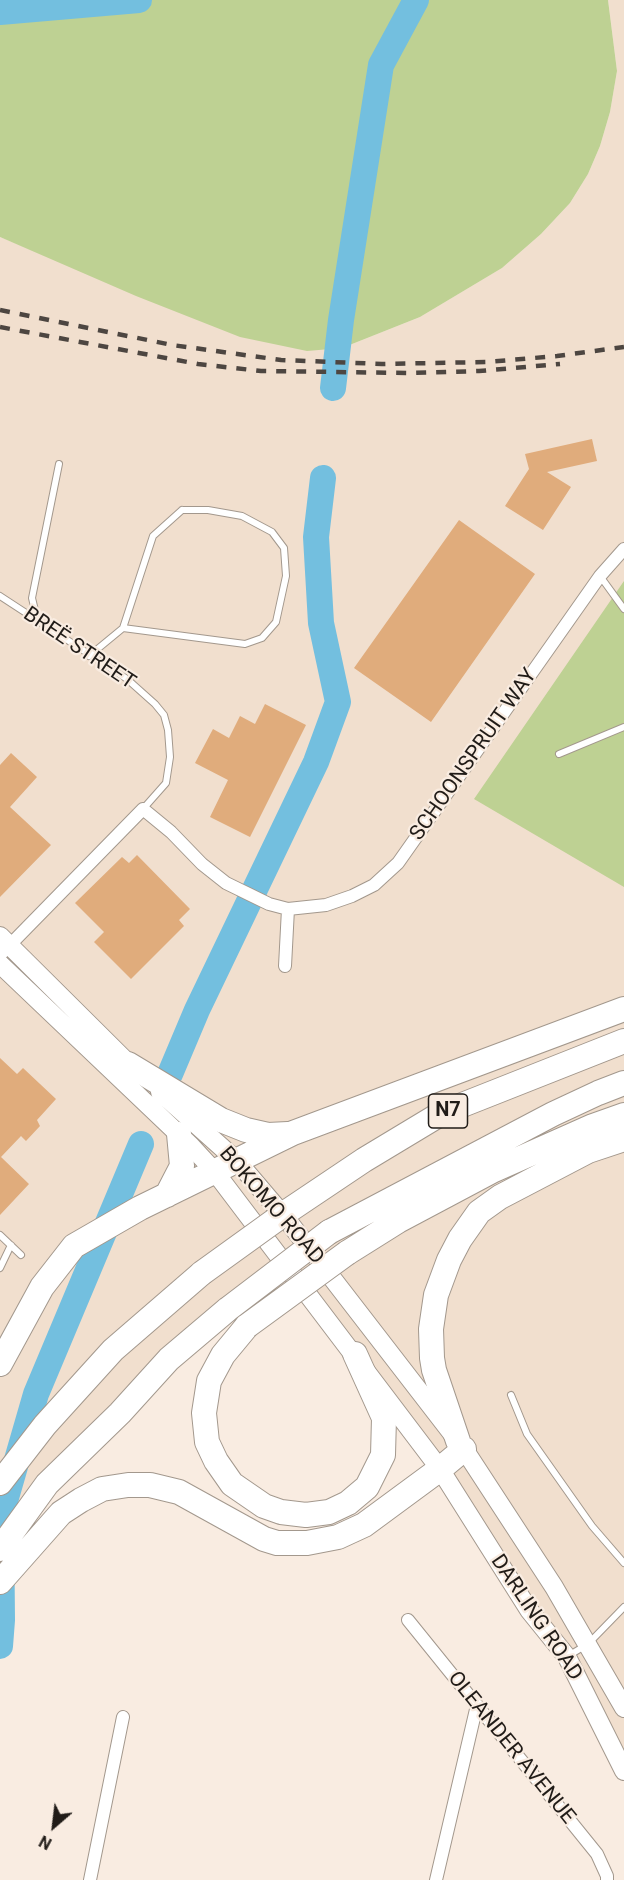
<!DOCTYPE html>
<meta charset="utf-8">
<style>
body{margin:0}
#map{position:relative;width:624px;height:1880px;overflow:hidden;background:#f9ece1;font-family:Roboto,sans-serif}
canvas{display:block}
.north{position:absolute;left:24px;top:1796px;width:60px;height:60px;-webkit-text-stroke:4px #f9ece1;paint-order:stroke;rotate:208deg;font-size:16px;font-weight:700;line-height:24px;text-align:center;color:#211c18}
.north::after{content:'';display:block;margin:auto;width:21px;height:27px;background:#211c18;clip-path:polygon(50% 0,100% 100%,50% 72%,0 100%)}
</style>
<div id="map">
<canvas width="624" height="1880"></canvas>
<div class="north">N</div>
</div>
<script>
const g = document.querySelector('canvas').getContext('2d');
g.lineJoin = 'round';
function fillPath(path, color) { g.fillStyle = color; g.fill(path, 'evenodd'); }
const toPath = rows => new Path2D(rows.map(r => 'M' + r).join(''));
function stroke(path, color, width, dash) { g.strokeStyle = color; g.lineWidth = width; g.lineCap = dash ? 'butt' : 'round'; g.setLineDash(dash || []); g.stroke(path); }
function label(font, color, halo, rows, align = 'center') {
  g.font = font + ' Roboto,sans-serif'; g.lineWidth = 4.5; g.setLineDash([]); g.textBaseline = 'middle'; g.strokeStyle = halo; g.fillStyle = color; for (const [text, x, y, turn = 0] of rows) {
    g.save(); g.translate(x, y); g.rotate((+turn || 0) * Math.PI / 180); g.textAlign = isNaN(turn) ? turn : align; if (halo) g.strokeText(text, 0, 0); g.fillText(text, 0, 0); g.restore();
  }
}
fillPath(toPath([
 [608,0,624,0,624,1771,567,1657,288,1268,228,1309,0,1549,0,237,27,248,342,348,420,317,502,268,541,234,570,203,588,174,600,146,610,112,617,71]
]), '#f1dfce');
fillPath(toPath([
 [0,0,608,0,617,71,610,112,600,146,588,174,570,203,541,234,502,268,420,317,342,348,307,351,240,337,136,296,0,237],
 [624,581,624,887,474,799]
]), '#bed193');
stroke(toPath([
 [0,12,139,0],
 [333,388,341,320,381,65,416,0],
 [170,1074,197,1010,316,762,338,702,321,623,316,537,323,478],
 [0,1646,2,1620,1,1515,36,1394,141,1144]
]), '#73bfdf', 26);
fillPath(toPath([
 [592,439,597,461,547,472,571,487,543,530,505,506,529,469,525,454],
 [459,520,535,574,431,722,354,668],
 [265,704,306,725,250,837,210,817,228,780,195,763,213,729,229,738,240,716,255,724],
 [11,753,37,777,10,807,51,845,0,897,0,765],
 [137,855,190,909,179,920,184,926,131,979,94,942,104,932,75,903,122,857,129,863],
 [0,1058,17,1074,23,1068,56,1099,37,1120,40,1126,26,1141,21,1136,1,1157,29,1184,0,1215]
]), '#e0ac7c');
const lane = toPath([
 [182,510,208,510,242,516,272,532,284,548,286,576,276,622,262,638,245,644,123,628,153,536,182,510],
 [600,576,624,609],
 [0,596,127,679,155,704,164,715,168,730,170,757,166,783,143,809],
 [37,619,32,598,59,464],
 [89,656,123,628],
 [559,754,624,727],
 [0,1235,21,1255],
 [0,1268,11,1245],
 [511,1395,527,1434,592,1526,624,1563],
 [568,1656,588,1644,624,1607]
]);
const street = toPath([
 [0,955,143,809,171,832,202,864,226,883,269,904,288,909,326,905,352,896,374,885,398,863,600,576,624,549],
 [285,966,288,909],
 [408,1620,597,1854,607,1876,607,1880],
 [90,1880,123,1717],
 [436,1880,477,1705]
]);
const secondary = toPath([
 [0,936,137,1072],
 [0,964,191,1146,215,1172,440,1469,529,1610,567,1657,624,1771],
 [160,1092,237,1161,288,1221,464,1449,554,1587,624,1708]
]);
const highway = toPath([
 [128,1064,221,1120,246,1130,268,1135,288,1134],
 [167,1195,182,1166,179,1134],
 [288,1211,364,1160,442,1113,624,1041],
 [329,1232,553,1114,598,1093,624,1083],
 [347,1253,398,1221,494,1170,593,1126,624,1115],
 [247,1326,223,1355,209,1381,204,1413,207,1442,216,1461,232,1484,264,1506,281,1512,306,1515,329,1512,348,1503,367,1487,383,1455,384,1418,355,1354],
 [0,1364,42,1287,74,1246,140,1208,293,1133,624,1009],
 [458,1441,434,1370,432,1358,431,1329,436,1295,449,1260,460,1239,479,1212,500,1197,588,1151,624,1139],
 [0,1483,45,1425,113,1350,202,1273],
 [0,1549,47,1484,120,1413,169,1359,228,1309],
 [0,1582,61,1513,81,1500,102,1489,128,1485,150,1485,179,1492,264,1539,277,1543,307,1543,338,1537,364,1525,440,1469,464,1449]
]);
stroke(lane, '#a3988d', 8);
stroke(street, '#a3988d', 14);
stroke(secondary, '#a3988d', 20);
stroke(highway, '#a3988d', 26);
stroke(lane, '#fff', 6);
stroke(street, '#fff', 12);
stroke(secondary, '#fff', 18);
stroke(highway, '#fff', 24);
stroke(toPath([
 [0,310,172,345,281,360,382,364,487,362,557,356,624,347],
 [0,327,198,364,261,371,411,373,479,371,560,364]
]), '#4d4641', 4.5, [10, 10]);
const highwayBridge = toPath([
 [202,1273,288,1211],
 [228,1309,329,1232],
 [247,1326,347,1253]
]);
stroke(highwayBridge, '#a3988d', 26, []);
stroke(highwayBridge, '#fff', 24);
for (const [x, y, w] of [
 [448,1111,39]
]) { const box = new Path2D(); box.roundRect(x - w / 2, y - 17, w, 34, 4.5); g.fillStyle = '#f9ece1'; g.fill(box); stroke(box, '#211c18', 1.5); }
label('bold 20px', '#211c18', null, [
 ["N7",448,1111]
]);
label('21px', '#211c18', '#f9ece1', [
 ["BREË STREET",79,649,34],
 ["SCHOONSPRUIT WAY",474,755,-55],
 ["BOKOMO ROAD",271,1206,49],
 ["DARLING ROAD",536,1618,56],
 ["OLEANDER AVENUE",511,1748,51]
]);
</script>
